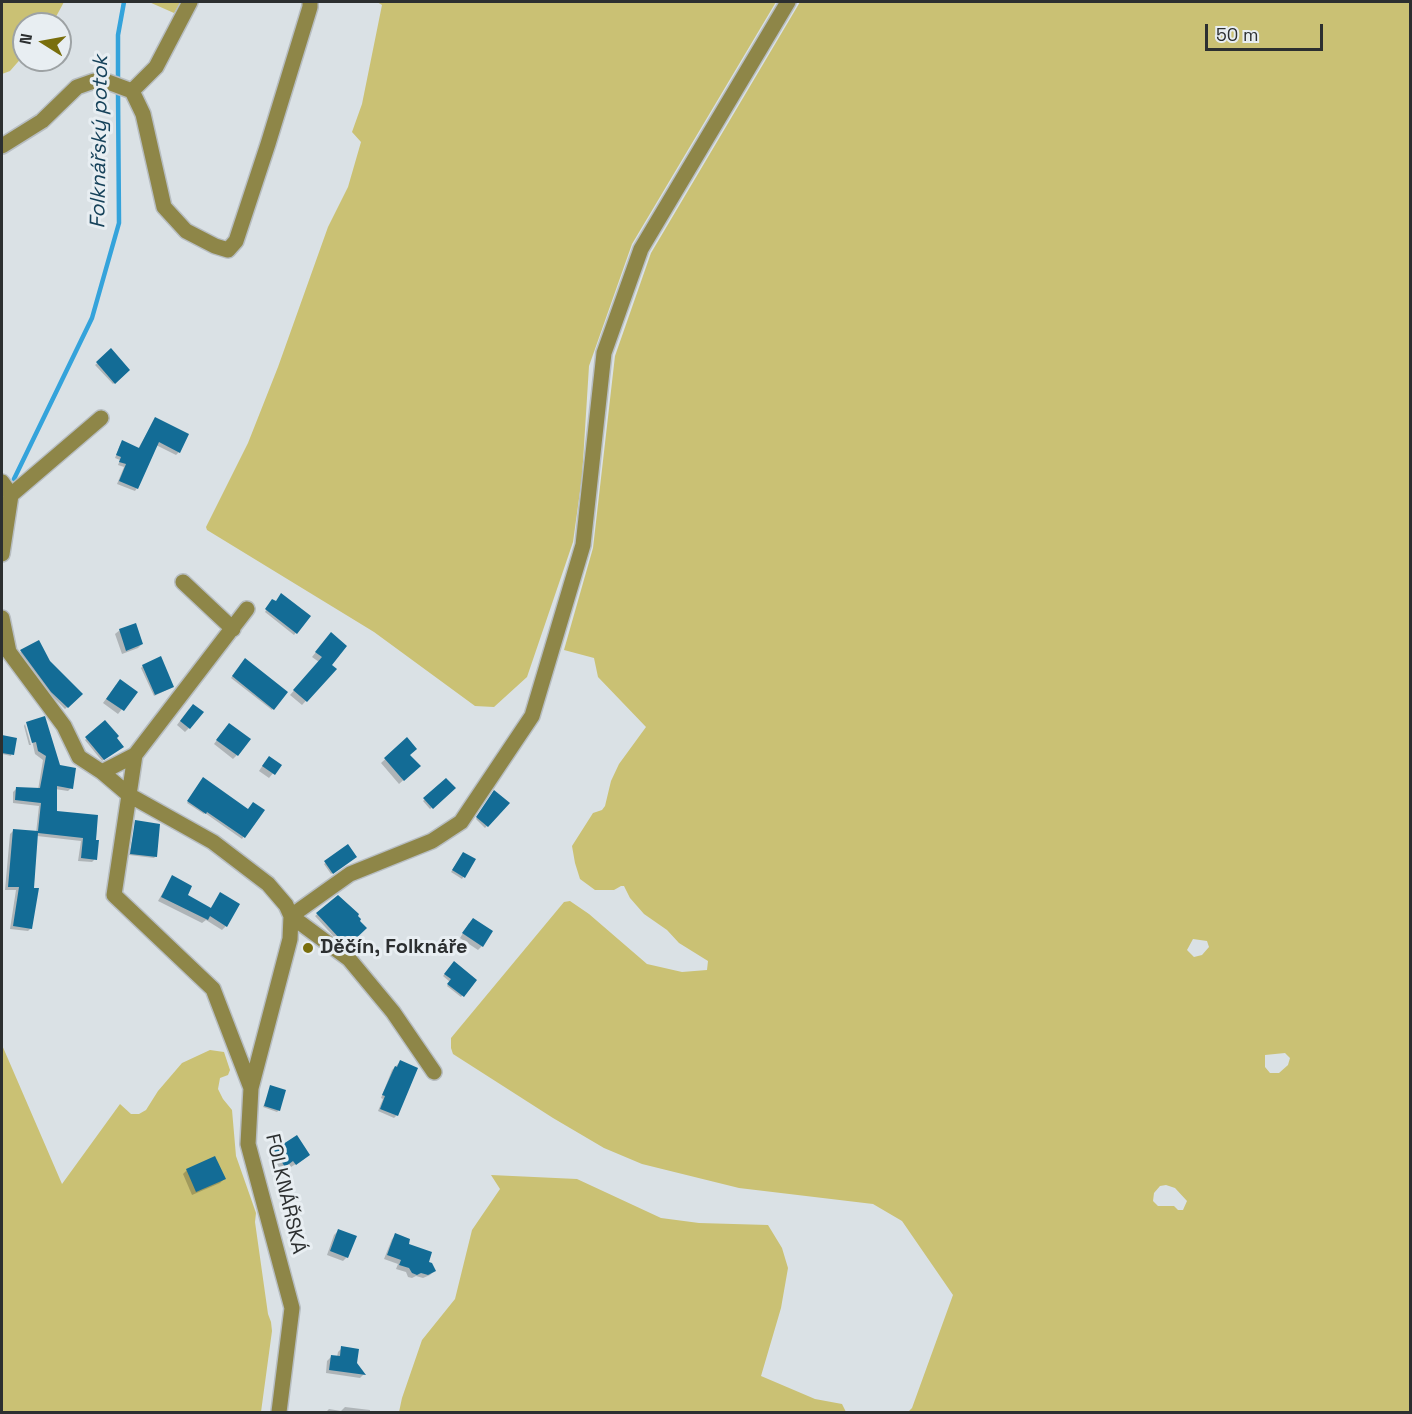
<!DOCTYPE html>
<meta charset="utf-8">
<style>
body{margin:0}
#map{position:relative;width:1412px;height:1414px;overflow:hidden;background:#dae1e5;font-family:"Space Grotesk",sans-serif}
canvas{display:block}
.frame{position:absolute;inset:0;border:3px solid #2c2f30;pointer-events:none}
.north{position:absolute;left:12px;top:12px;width:60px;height:60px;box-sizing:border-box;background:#e8eef2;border:2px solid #9da2a4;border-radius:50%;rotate:281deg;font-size:16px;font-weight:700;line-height:24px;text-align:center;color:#2c2f30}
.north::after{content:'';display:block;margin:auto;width:21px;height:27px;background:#796e0c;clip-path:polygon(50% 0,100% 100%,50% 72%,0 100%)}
.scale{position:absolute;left:1205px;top:24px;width:118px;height:27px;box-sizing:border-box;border:3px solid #2c2f30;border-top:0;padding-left:8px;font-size:18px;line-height:21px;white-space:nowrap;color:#2c2f30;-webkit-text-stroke:4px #e8eef2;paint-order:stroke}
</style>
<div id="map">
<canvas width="1412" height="1414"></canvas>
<div class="frame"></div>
<div class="north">N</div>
<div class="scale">50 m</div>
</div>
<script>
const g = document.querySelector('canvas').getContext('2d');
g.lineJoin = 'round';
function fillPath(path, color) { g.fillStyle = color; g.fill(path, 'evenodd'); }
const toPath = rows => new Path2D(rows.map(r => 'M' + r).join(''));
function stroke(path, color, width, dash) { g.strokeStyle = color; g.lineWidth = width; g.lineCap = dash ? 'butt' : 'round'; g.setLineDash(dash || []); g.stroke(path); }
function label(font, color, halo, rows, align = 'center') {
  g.font = font + ' "Space Grotesk",sans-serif'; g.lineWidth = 6; g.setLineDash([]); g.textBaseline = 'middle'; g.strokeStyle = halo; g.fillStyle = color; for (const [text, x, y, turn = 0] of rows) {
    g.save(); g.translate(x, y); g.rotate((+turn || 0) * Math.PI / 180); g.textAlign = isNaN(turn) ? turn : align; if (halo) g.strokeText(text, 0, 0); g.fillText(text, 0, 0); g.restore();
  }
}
fillPath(toPath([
 [2,2,64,2,52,24,24,24,24,55,10,71,2,74],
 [149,2,181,2,174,13],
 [377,2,776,2,632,244,589,366,582,477,573,542,527,677,494,707,475,706,374,632,207,530,206,527,248,443,278,367,328,227,348,187,361,142,352,132,362,104,382,5],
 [800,2,1410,2,1410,1412,908,1412,912,1408,953,1295,902,1221,873,1204,739,1188,642,1164,604,1148,553,1118,453,1054,451,1048,451,1038,564,902,570,901,589,914,647,964,682,972,707,970,708,961,679,943,667,930,644,914,630,898,624,886,621,886,614,890,595,890,580,879,575,863,572,846,593,813,602,810,605,806,611,781,619,764,646,727,598,677,594,658,564,650,593,548,615,356,651,253],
 [1193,939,1207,941,1209,947,1202,955,1194,957,1187,950],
 [1285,1053,1290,1058,1288,1065,1279,1073,1270,1073,1265,1067,1265,1055],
 [1166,1185,1175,1188,1187,1201,1183,1210,1178,1210,1174,1206,1158,1206,1153,1201,1154,1193,1160,1186],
 [2,1045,62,1184,120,1104,131,1114,139,1114,146,1110,158,1091,182,1063,210,1050,224,1052,230,1070,228,1075,220,1078,218,1089,223,1099,232,1110,236,1156,256,1213,255,1222,268,1314,271,1322,272,1331,261,1412,2,1412],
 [491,1175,577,1179,661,1218,699,1223,768,1225,782,1248,788,1268,781,1308,761,1376,815,1399,842,1404,846,1412,399,1412,402,1398,422,1340,455,1299,472,1230,500,1189]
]), '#cac174');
fillPath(toPath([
 [111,351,128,370,113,384,95,365],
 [155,419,179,452,176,455,156,445,137,488,135,491,117,484,124,467,118,465,120,460,115,458,120,445,123,442,138,449],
 [271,602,309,617,294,635,265,612],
 [120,630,142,644,138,648,122,654,115,634],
 [327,638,330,666,335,670,302,705,290,695,319,662,312,657],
 [21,651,81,694,65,709,50,694,20,653],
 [245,660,286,692,272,710,231,678],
 [143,666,171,688,154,696,141,668],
 [116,685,136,692,118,714,103,703],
 [189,709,189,728,185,732,177,725],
 [105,722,120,748,102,761,85,740],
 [28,723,71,788,68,791,55,789,55,812,97,816,95,859,92,862,78,861,81,841,37,836,31,928,28,931,10,929,16,890,5,890,10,834,13,831,36,833,39,806,13,803,13,792,16,789,38,790,43,760,35,754],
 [25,724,31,745,29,745,24,726],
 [225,729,237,755,233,759,214,744],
 [2,737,15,739,11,756,2,754],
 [407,739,409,755,419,766,399,784,381,763],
 [265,762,280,765,269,778,259,771],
 [202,780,248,811,263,810,242,839,205,813,204,814,187,803],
 [446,780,454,788,430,809,423,801],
 [493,793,508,803,485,828,476,819],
 [136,822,156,856,154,858,129,855],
 [347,846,354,858,331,874,324,864],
 [462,855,474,860,462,879,451,872],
 [172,877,186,896,210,909,220,894,226,926,222,930,206,920,202,923,158,901],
 [338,897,365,928,346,946,338,939,337,940,315,916],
 [469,923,482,946,478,950,460,938],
 [454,963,475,980,461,997,447,986,450,982,443,976],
 [400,1062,397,1115,394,1118,378,1111,383,1099,381,1098,392,1070],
 [271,1087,279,1110,277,1112,263,1107],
 [275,1151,305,1158,291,1167,289,1164,281,1170,271,1155],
 [187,1170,224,1179,220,1183,192,1195,183,1174],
 [338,1231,347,1257,343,1261,327,1255,334,1235],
 [396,1235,434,1271,430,1275,423,1278,416,1276,412,1278,408,1277,406,1272,396,1269,398,1264,384,1259,392,1239],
 [342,1348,364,1374,360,1378,326,1373,327,1361,331,1357,337,1357,338,1352],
 [345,1407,370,1410,370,1412,326,1412,329,1409,341,1411]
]), '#0003');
stroke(toPath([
 [118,82,118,35,124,2],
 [14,479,92,318,119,223,118,91]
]), '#34a3db', 4.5);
fillPath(toPath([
 [111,348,130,370,115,384,96,362],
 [155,417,189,434,180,453,159,442,138,489,119,481,126,464,119,462,121,457,116,455,122,440,139,448],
 [281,593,311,616,297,634,265,609,272,599,276,601],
 [136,623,143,644,126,651,119,629],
 [331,632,347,646,332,665,337,669,307,702,293,690,322,657,315,652],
 [39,640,50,661,83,694,68,708,51,692,20,650],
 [161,656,174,687,155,695,142,665],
 [245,658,288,692,274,710,232,676],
 [120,679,138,692,124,711,106,699],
 [193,704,204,712,190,729,180,721],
 [45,716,60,765,76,768,73,789,57,786,57,811,98,815,96,840,99,840,97,860,81,858,83,838,38,833,34,888,39,888,32,929,13,926,19,887,8,887,13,829,38,831,41,803,15,800,16,787,40,788,46,756,38,751,36,742,32,743,26,722],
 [105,720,119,736,117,738,124,747,104,760,85,737],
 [229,723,251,739,238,756,216,740],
 [2,735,17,738,14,755,2,753],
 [407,737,417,749,410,755,421,766,404,781,384,758],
 [269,756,282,765,275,775,262,766],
 [203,777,248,809,253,802,265,810,245,838,207,812,206,814,187,801],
 [446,778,456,788,433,809,423,798],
 [494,790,510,803,488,827,476,817],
 [135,820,160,824,157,857,130,854],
 [348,844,357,857,333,874,324,861],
 [463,852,476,859,465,878,452,870],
 [172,875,192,886,188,895,211,908,220,892,240,904,227,927,210,916,208,920,161,897],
 [338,895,359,914,358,916,361,919,360,921,367,928,349,945,341,938,340,939,316,913],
 [473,918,493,931,483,947,462,933],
 [454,961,477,980,464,997,447,984,451,979,444,974],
 [400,1060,418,1068,398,1116,380,1109,385,1096,382,1095,395,1066,397,1067],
 [270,1085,286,1090,280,1111,264,1106],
 [297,1135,310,1155,296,1165,293,1161,285,1167,274,1150],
 [215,1156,226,1179,196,1192,186,1169],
 [338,1229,357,1236,348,1258,330,1251],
 [395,1233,410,1239,409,1244,432,1252,429,1262,432,1263,436,1271,428,1275,421,1273,417,1275,412,1273,409,1268,399,1265,401,1260,387,1255],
 [341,1346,359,1349,357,1363,366,1375,329,1370,331,1355,340,1356]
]), '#136c96');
const minor = toPath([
 [132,91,156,67,190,2],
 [2,146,42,121,77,87,94,81,108,82,132,91,143,114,164,207,186,231,215,246,228,250,236,241,268,144,310,7,310,2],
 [2,482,11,495,2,554],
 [11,495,101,418],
 [183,582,233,629],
 [247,609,135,755,114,895,213,989,251,1088],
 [2,618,9,652,64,726,79,757,102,772,129,795,213,842,268,884,286,905,291,916,349,959,393,1012,434,1072],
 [102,772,135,755],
 [291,916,350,874,432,841,461,822,532,716,583,545,604,353,641,249,788,2],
 [279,1412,292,1308,248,1144,251,1088,290,939,291,916]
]);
stroke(minor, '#b7bdc1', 18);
stroke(minor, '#8e8648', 15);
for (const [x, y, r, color] of [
 [308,948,6,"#796e0c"]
]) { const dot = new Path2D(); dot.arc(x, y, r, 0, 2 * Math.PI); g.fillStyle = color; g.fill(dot); stroke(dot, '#e8eef2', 2); }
label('bold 20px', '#2c2f30', '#e8eef2', [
 ["Děčín, Folknáře",320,948]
], 'left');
label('20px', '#2c2f30', '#e8eef2', [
 ["FOLKNÁŘSKÁ",285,1194,77]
]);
label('italic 21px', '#16425a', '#e8eef2', [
 ["Folknářský potok",100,142,-89]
]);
</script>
